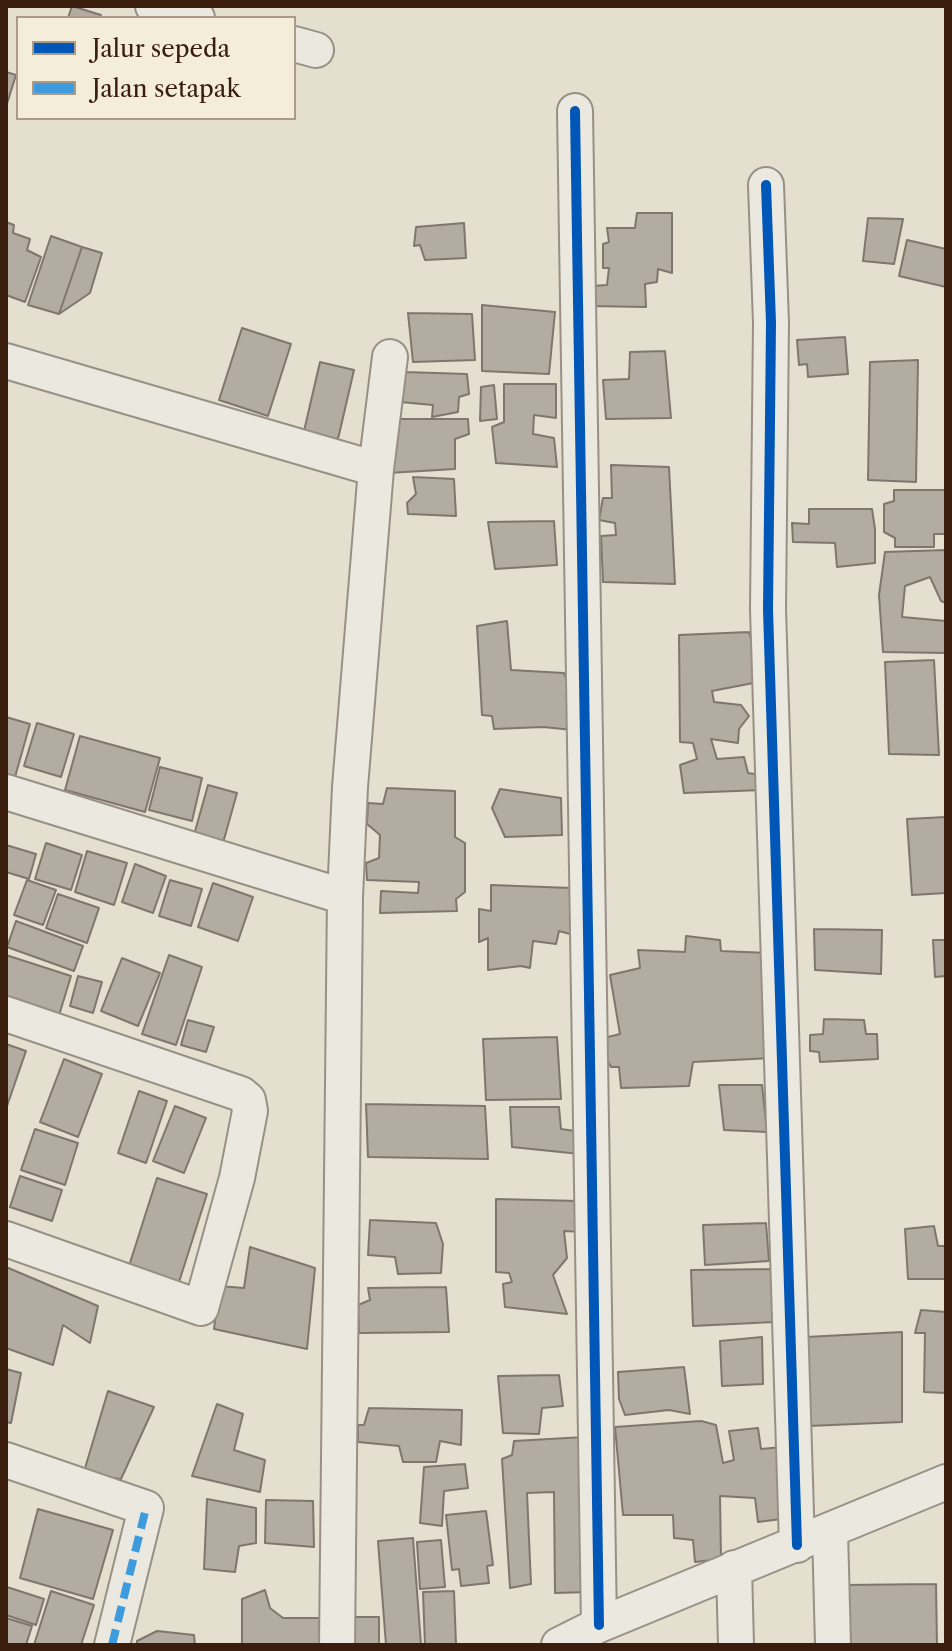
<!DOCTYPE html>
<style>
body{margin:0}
#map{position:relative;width:952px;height:1651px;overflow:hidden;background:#e5dfcf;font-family:"Libre Caslon Text",serif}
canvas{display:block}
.frame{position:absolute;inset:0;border:8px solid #3a1d0d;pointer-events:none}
.legend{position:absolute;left:16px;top:16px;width:280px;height:104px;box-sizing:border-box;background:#f4edda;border:2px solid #aa9a88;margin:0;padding:10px 14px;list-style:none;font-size:24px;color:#3a1d0d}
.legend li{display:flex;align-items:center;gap:16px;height:40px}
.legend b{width:40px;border:2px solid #aa9a88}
</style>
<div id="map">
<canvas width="952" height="1651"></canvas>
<div class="frame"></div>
<ul class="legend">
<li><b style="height:10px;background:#0057b8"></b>Jalur sepeda</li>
<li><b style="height:10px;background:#3e9bde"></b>Jalan setapak</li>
</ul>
</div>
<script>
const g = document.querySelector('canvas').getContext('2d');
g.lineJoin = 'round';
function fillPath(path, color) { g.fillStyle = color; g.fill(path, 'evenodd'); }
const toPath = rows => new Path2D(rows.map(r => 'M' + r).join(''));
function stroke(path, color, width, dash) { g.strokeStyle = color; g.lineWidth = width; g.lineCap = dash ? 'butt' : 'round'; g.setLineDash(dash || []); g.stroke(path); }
const building = toPath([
 [72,6,101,15,100,18,68,18,72,6],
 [6,72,16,75,6,107,6,72],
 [637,213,672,213,672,273,658,269,657,282,645,284,646,307,589,306,591,286,607,285,609,268,603,268,603,244,609,242,607,228,635,228,637,213],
 [868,218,903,219,894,264,863,261,868,218],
 [6,222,14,225,13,233,30,239,27,250,41,257,25,302,6,295,6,222],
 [464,223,466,258,425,260,420,245,414,246,416,227,464,223],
 [51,236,82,247,59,314,28,305,51,236],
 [907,240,946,249,946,287,899,276,907,240],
 [82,247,102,253,90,293,59,314,82,247],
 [482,305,555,312,549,374,482,371,482,305],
 [408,313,472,314,475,360,413,362,408,313],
 [242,328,291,344,268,416,219,400,242,328],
 [845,337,848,374,808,377,807,364,799,365,797,340,845,337],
 [665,351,671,418,606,419,603,380,629,379,630,352,665,351],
 [918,360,916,482,868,480,870,362,918,360],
 [320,362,354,370,338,439,304,431,320,362],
 [404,372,467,374,469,394,459,397,458,412,432,417,433,405,400,402,404,372],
 [504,384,556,384,556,418,534,415,533,434,554,438,557,467,496,463,492,427,504,422,504,384],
 [494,385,497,419,480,421,481,387,494,385],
 [392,419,468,419,469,434,455,439,455,469,388,473,392,419],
 [611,465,669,467,675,584,603,582,601,536,616,535,615,523,599,520,603,498,612,498,611,465],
 [413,477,454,479,456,516,408,514,407,503,416,494,413,477],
 [894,490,946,490,946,534,934,534,934,547,895,547,895,538,884,532,884,504,894,501,894,490],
 [809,509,872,509,875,529,875,563,837,567,835,543,793,542,792,523,809,524,809,509],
 [554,521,557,565,495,569,488,522,554,521],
 [946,550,946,603,941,601,930,577,905,586,902,617,946,621,946,653,883,652,879,595,885,552,946,550],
 [507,621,511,670,564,673,575,703,573,730,543,727,494,729,492,716,482,715,477,626,507,621],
 [749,632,764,681,712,691,714,702,741,705,749,716,739,729,738,743,711,739,717,759,744,757,748,773,761,775,762,790,684,793,680,765,697,759,693,743,680,742,679,635,749,632],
 [934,660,939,755,889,754,885,662,934,660],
 [6,717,30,724,13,784,6,781,6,717],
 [37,723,74,734,61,777,24,766,37,723],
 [80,736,160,758,145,812,65,790,80,736],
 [160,767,202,778,192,821,149,810,160,767],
 [208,785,237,793,223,843,194,835,208,785],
 [387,788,455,791,455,837,465,843,465,892,456,899,457,911,380,913,381,891,418,893,419,882,367,880,366,863,379,858,380,835,367,824,368,803,383,804,387,788],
 [500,789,561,798,562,835,505,837,492,808,500,789],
 [946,817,946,893,912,895,907,819,946,817],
 [46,843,82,855,71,890,35,879,46,843],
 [6,845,36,854,29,879,6,872,6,845],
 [87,851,127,863,114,905,75,892,87,851],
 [135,864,166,876,153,913,122,902,135,864],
 [27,880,56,890,43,925,14,915,27,880],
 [170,880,202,889,191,926,159,916,170,880],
 [213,883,253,897,238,941,198,927,213,883],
 [491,885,571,888,574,935,559,931,556,944,533,941,530,968,521,966,488,970,488,938,479,942,479,909,491,911,491,885],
 [58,894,99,908,87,943,46,928,58,894],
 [16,921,83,946,74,971,7,947,16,921],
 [814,929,882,930,881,974,815,970,814,929],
 [686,936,720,940,721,951,769,953,772,1058,693,1062,689,1086,621,1088,619,1067,611,1067,607,1060,604,1038,620,1034,610,975,640,968,638,950,685,952,686,936],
 [933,940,946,940,946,976,935,977,933,940],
 [6,955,71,976,57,1022,6,1005,6,955],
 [169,955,202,967,176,1045,142,1034,169,955],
 [122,958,160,973,138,1026,101,1011,122,958],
 [78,976,102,982,93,1013,70,1006,78,976],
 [824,1019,864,1020,866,1034,877,1034,878,1059,820,1062,819,1052,810,1051,810,1035,823,1034,824,1019],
 [188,1020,214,1027,206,1052,181,1045,188,1020],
 [557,1037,561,1099,486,1100,483,1039,557,1037],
 [6,1044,26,1051,6,1109,6,1044],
 [64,1059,102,1074,78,1137,40,1122,64,1059],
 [719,1085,762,1085,767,1132,724,1130,719,1085],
 [139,1091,167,1101,146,1163,118,1153,139,1091],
 [366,1104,485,1106,488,1159,368,1157,366,1104],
 [175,1106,206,1118,184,1173,153,1161,175,1106],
 [510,1107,559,1107,561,1129,582,1132,580,1154,512,1147,510,1107],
 [35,1129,78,1143,65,1185,21,1170,35,1129],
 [20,1176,62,1190,52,1221,10,1207,20,1176],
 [157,1178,207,1194,179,1282,129,1266,157,1178],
 [496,1199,579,1201,583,1232,564,1231,567,1258,553,1275,567,1314,505,1307,503,1284,512,1282,509,1273,496,1272,496,1199],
 [370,1220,436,1223,443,1244,441,1273,398,1274,395,1257,368,1255,370,1220],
 [766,1223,769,1261,705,1265,703,1225,766,1223],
 [934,1226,938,1246,946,1246,946,1279,908,1279,905,1229,934,1226],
 [250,1247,315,1268,307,1349,214,1329,219,1286,244,1288,250,1247],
 [6,1267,98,1306,90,1343,63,1325,53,1365,6,1348,6,1267],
 [780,1269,774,1322,693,1326,691,1270,780,1269],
 [446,1287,449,1332,359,1333,358,1305,370,1300,368,1288,446,1287],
 [921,1310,946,1312,946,1393,924,1392,925,1333,915,1333,921,1310],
 [902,1332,902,1422,808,1426,806,1337,902,1332],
 [762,1337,763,1384,722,1386,720,1341,762,1337],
 [684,1367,690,1414,669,1410,625,1415,619,1399,618,1372,684,1367],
 [6,1369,21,1373,11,1423,6,1422,6,1369],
 [559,1375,563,1406,542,1408,539,1434,503,1433,498,1376,559,1375],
 [108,1391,154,1407,121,1479,83,1475,108,1391],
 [217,1404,243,1414,234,1450,265,1460,260,1492,192,1476,217,1404],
 [369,1408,462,1410,461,1445,440,1441,436,1462,403,1462,399,1446,358,1442,358,1425,364,1425,369,1408],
 [701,1421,716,1425,723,1463,734,1460,729,1431,758,1428,761,1449,782,1447,789,1518,758,1522,755,1498,720,1496,721,1559,695,1562,693,1540,674,1538,673,1515,623,1515,615,1427,701,1421],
 [585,1437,588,1592,555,1593,554,1492,527,1493,531,1584,510,1588,502,1459,512,1455,514,1441,585,1437],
 [465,1464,468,1488,444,1491,442,1526,420,1523,424,1467,465,1464],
 [207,1499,256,1508,256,1543,239,1546,235,1572,204,1569,207,1499],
 [266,1500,313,1501,314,1547,265,1543,266,1500],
 [38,1509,113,1530,93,1599,20,1578,38,1509],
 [486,1511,493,1565,487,1566,489,1583,461,1586,459,1569,452,1570,446,1515,486,1511],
 [413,1538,421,1645,386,1645,378,1541,413,1538],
 [441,1540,445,1587,420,1589,417,1542,441,1540],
 [936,1584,937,1645,844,1645,843,1585,936,1584],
 [7,1587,44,1599,36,1625,6,1615,7,1587],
 [265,1590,270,1608,283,1618,319,1618,320,1645,242,1645,242,1599,265,1590],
 [51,1591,94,1605,81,1645,34,1645,51,1591],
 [454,1591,456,1645,425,1645,423,1592,454,1591],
 [343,1617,379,1617,379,1645,343,1645,343,1617],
 [6,1618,32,1626,26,1645,6,1645,6,1618],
 [157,1631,194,1635,195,1645,137,1645,137,1641,157,1631]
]);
fillPath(building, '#b3aca1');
stroke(building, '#7f766d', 2);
const minor = toPath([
 [153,6,197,18],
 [294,44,316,50],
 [575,111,599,1625],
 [766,185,771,323,768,609,797,1545],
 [6,361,376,469],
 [6,792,345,897],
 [6,1014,241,1094,248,1100,250,1111,237,1178,201,1308,6,1239],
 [6,1460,146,1508,112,1645],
 [830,1531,833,1645],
 [734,1568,736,1645],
 [337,1645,345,897,350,787,376,469,390,357],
 [559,1645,599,1625,946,1482]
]);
stroke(minor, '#989085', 38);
stroke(minor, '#ebe8df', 34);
stroke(toPath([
 [112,1645,146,1508]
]), '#3e9bde', 8, [16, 8]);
stroke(toPath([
 [575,111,599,1625],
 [766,185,771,323,768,609,797,1545]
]), '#0057b8', 10);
</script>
